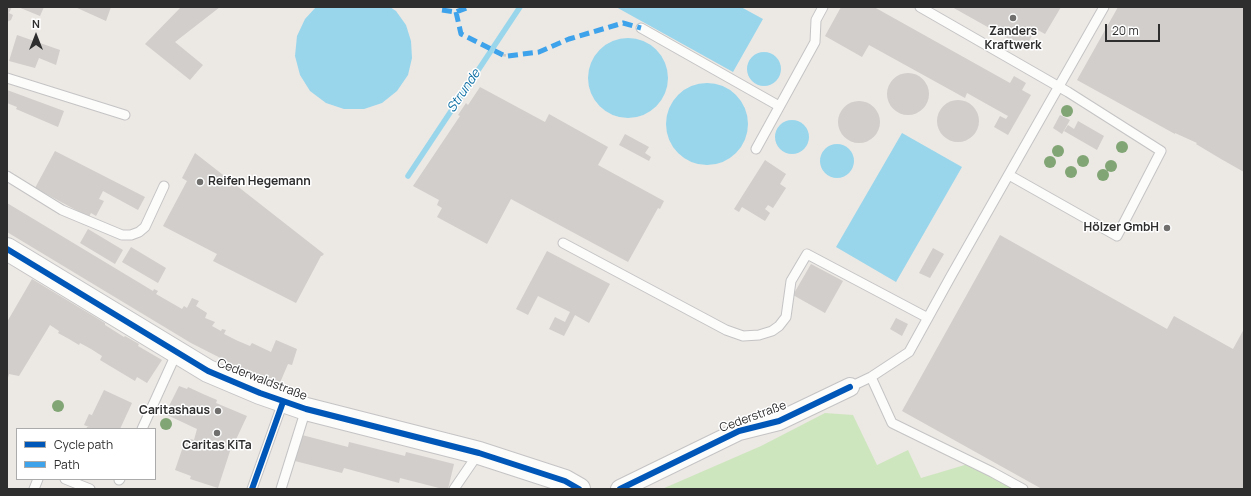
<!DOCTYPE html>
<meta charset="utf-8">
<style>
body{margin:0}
#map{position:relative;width:1251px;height:496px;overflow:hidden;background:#ece8e4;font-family:Manrope,sans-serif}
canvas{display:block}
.frame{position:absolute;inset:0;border:8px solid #2e2e2e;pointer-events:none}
.legend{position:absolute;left:16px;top:428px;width:140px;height:52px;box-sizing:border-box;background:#fff;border:1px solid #ababab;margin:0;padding:5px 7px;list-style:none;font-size:12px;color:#2e2e2e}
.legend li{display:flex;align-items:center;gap:8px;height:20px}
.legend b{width:20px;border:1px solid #ababab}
.north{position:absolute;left:16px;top:16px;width:40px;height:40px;-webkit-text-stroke:3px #fff;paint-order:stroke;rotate:0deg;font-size:11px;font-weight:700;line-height:16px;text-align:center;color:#2e2e2e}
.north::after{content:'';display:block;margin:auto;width:14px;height:18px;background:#2e2e2e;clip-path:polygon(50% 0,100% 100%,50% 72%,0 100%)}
.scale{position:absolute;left:1105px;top:24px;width:55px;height:18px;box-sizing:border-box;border:2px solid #2e2e2e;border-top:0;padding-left:5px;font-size:12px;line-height:14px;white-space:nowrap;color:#2e2e2e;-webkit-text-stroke:3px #fff;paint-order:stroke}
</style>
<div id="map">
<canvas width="1251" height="496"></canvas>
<div class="frame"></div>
<ul class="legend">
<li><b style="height:5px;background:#0057b8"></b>Cycle path</li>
<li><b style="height:5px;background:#3ea3eb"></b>Path</li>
</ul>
<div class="north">N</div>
<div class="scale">20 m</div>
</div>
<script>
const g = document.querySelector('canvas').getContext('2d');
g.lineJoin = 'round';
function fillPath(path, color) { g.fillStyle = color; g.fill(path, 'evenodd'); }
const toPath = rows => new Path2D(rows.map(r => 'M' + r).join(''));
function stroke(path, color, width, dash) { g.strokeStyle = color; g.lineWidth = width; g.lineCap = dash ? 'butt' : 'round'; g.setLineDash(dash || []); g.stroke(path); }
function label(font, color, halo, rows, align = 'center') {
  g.font = font + ' Manrope,sans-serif'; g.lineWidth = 3; g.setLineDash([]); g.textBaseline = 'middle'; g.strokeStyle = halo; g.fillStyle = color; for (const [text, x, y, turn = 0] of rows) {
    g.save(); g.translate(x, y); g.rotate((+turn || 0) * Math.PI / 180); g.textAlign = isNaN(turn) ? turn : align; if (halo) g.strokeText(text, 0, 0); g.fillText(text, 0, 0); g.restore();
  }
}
fillPath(toPath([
 [825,413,853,415,877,465,908,450,921,478,968,464,1016,489,662,489,761,446]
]), '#cee6be');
fillPath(toPath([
 [316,7,390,7,396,11,406,25,411,41,412,58,408,75,397,91,382,103,364,109,344,109,326,103,310,91,300,75,295,56,297,36,305,19],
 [616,7,741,7,763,19,733,72],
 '588 78a40 40 0 1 1 80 0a40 40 0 1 1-80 0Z',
 '747 69a17 17 0 1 1 34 0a17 17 0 1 1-34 0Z',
 '666 124a41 41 0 1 1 82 0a41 41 0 1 1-82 0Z',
 '775 137a17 17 0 1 1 34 0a17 17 0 1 1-34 0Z',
 [902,133,962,167,896,282,836,247],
 '820 161a17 17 0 1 1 34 0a17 17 0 1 1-34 0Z'
]), '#99d6ec');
stroke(toPath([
 [408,176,520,7]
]), '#99d6ec', 5.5);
fillPath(toPath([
 [7,7,12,7,9,13,13,15,11,20,7,22],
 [18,7,44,7,40,16],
 [75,7,111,7,106,21],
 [181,7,220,7,175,42,203,65,190,80,145,44],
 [841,7,874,7,1010,83,1014,76,1026,83,1022,90,1031,95,1008,135,994,127,1000,116,1006,119,1008,116,967,93,965,98,869,45,862,57,825,36],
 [952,7,1061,7,1045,34,1036,29,1025,48],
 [1118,7,1244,7,1244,172,1221,159,1196,144,1197,143,1175,133,1175,134,1077,80],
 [17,35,60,50,56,65,39,58,35,68,9,61],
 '887 94a21 21 0 1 1 42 0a21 21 0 1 1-42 0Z',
 [480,87,545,122,549,114,608,147,598,165,664,201,660,209,658,208,628,262,511,199,487,244,437,217,442,208,437,205,439,200,413,186,460,116,458,115,466,103,468,105],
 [7,90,64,111,58,127,16,109,17,107,7,103],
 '937 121a21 21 0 1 1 42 0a21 21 0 1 1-42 0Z',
 '838 122a21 21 0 1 1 42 0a21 21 0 1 1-42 0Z',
 [1060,115,1070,120,1062,134,1053,128],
 [1078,121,1104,136,1097,150,1064,131,1068,125,1074,129],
 [625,134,649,147,645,153,651,157,649,161,619,145],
 [55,151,145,197,138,210,103,191,99,199,104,201,96,216,91,213,89,217,35,188],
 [195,153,324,254,322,256,321,256,296,303,213,261,217,254,163,226,187,181,182,178],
 [765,160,786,174,780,184,786,188,773,208,768,205,765,209,770,213,765,221,742,207,739,212,734,209],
 [7,203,153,291,154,289,158,291,156,294,182,309,184,306,187,308,192,298,199,301,196,306,207,313,205,318,215,322,212,326,221,331,222,329,226,330,224,334,238,341,250,346,252,343,271,352,276,340,297,349,292,365,288,364,279,385,244,370,191,343,7,232],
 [88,229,123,250,115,264,80,243],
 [1000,235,1167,329,1174,316,1233,349,1244,329,1244,489,1042,489,902,411],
 [131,247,166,268,158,283,122,262],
 [933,248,944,254,930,278,919,273],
 [547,251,610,284,589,323,575,315,564,336,549,329,555,317,565,322,570,312,538,296,528,315,516,309],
 [811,264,843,281,825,313,793,295],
 [32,279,105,323,105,325,124,337,125,336,139,344,138,346,162,360,147,383,137,377,135,381,100,360,102,356,91,349,80,343,79,345,69,339,58,333,59,331,50,325,19,376,9,374,7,381,7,322],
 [896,318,908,324,902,336,890,329],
 [179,386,187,389,188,387,203,394,217,400,216,403,247,416,233,446,232,445,218,488,190,479,191,476,175,470,186,438,194,440,197,429,165,414],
 [104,390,132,403,120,429,86,429,87,427,89,427,84,425,89,414,94,416,92,415],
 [302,435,348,447,349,442,405,456,406,452,454,464,448,489,443,489,400,478,399,483,344,468,342,473,295,461]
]), '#d1cecb');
const service = toPath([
 [920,7,1068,92,1161,151,1117,236,1009,175],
 [641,28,779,106],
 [7,78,125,115],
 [756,149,815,42,816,20,823,7],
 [7,176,62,210,122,235,131,235,139,232,145,227,164,186],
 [563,243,726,330,743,336,759,335,772,331,779,326,786,317,791,281,807,254,928,318],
 [871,377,892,423,992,472,1023,489],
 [850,387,871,377,909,352,951,276,1104,7],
 [142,429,177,352],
 [65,479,90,489],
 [119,480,120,479],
 [34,489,38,479],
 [252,489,283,402],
 [281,489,306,409],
 [454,489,478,454]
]);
const minor = toPath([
 [620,489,739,431,779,421,850,387]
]);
const tertiary = toPath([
 [7,249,208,371,260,393,306,409,479,453,565,481,579,489]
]);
stroke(service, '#c5c4c5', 11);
stroke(minor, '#c5c4c5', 20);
stroke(tertiary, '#c5c4c5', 24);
stroke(toPath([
 [503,55,508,56]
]), '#c9c9c8', 2.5, [3, 2]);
stroke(service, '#fcfcfb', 9);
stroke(minor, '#fcfcfb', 18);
stroke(tertiary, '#fcfcfb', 22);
stroke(toPath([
 [442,10,456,12,469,7],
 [456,12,461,34,503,55],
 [508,56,539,52,569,39,623,23,641,28]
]), '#3ea3eb', 5, [10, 5]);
stroke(toPath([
 [7,249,208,371,260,393,306,409,479,453,565,481,579,489],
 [252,489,283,402],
 [620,489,739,431,779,421,850,387]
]), '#0057b8', 6);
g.fillStyle = '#82a575';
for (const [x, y] of [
 [1067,111],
 [1122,147],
 [1058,151],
 [1083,161],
 [1050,162],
 [1111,166],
 [1071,172],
 [1103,175],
 [58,406],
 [166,424]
]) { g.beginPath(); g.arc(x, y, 6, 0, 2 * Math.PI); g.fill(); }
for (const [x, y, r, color] of [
 [1013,18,4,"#706f6e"],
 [200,182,4,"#706f6e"],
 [1167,228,4,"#706f6e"],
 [218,411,4,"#706f6e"],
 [217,433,4,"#706f6e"]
]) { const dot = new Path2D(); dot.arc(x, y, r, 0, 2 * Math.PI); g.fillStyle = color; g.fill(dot); stroke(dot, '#fff', 1.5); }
label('bold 12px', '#2e2e2e', '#fff', [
 ["Zanders",1013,32],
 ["Kraftwerk",1013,46],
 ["Reifen Hegemann",208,182,"left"],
 ["Hölzer GmbH",1159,228,"right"],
 ["Caritashaus",210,411,"right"],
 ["Caritas KiTa",217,446]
]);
label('12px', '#2e2e2e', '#fff', [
 ["Cederwaldstraße",262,380,21],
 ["Cederstraße",753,417,-20]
]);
label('italic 13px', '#0d6fa3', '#fff', [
 ["Strunde",464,91,-56]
]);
</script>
